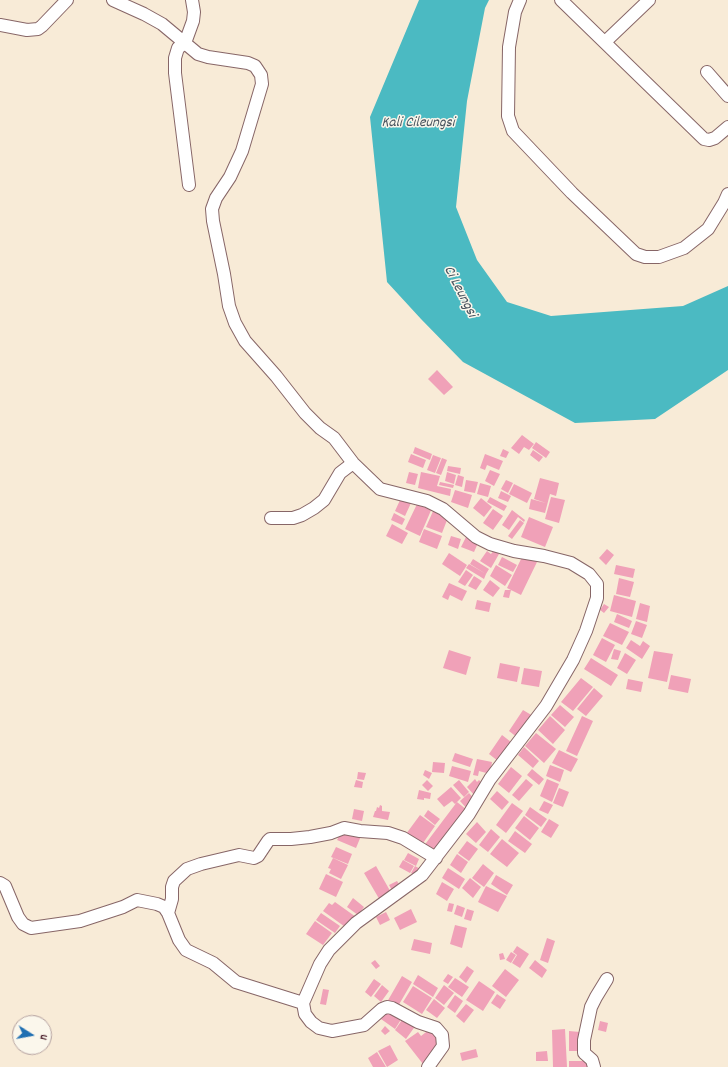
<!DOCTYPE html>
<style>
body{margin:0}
#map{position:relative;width:728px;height:1067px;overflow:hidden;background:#f8ebd7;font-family:Dekko,sans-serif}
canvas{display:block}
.north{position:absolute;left:12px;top:1015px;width:40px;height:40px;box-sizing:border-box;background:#fbf7ec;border:1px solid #b4a19f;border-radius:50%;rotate:101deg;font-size:11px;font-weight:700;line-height:16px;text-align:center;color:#4a1f2b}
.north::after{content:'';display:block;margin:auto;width:14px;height:18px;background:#1f6fb2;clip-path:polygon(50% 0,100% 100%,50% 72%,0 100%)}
</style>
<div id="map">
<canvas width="728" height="1067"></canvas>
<div class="north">U</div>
</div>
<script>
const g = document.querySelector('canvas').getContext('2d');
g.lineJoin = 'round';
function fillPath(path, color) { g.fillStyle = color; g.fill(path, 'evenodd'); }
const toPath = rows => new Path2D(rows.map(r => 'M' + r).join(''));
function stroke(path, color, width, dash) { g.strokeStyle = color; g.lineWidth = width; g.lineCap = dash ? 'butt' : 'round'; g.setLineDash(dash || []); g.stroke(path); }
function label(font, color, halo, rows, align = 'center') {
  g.font = font + ' Dekko,sans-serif'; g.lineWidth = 3; g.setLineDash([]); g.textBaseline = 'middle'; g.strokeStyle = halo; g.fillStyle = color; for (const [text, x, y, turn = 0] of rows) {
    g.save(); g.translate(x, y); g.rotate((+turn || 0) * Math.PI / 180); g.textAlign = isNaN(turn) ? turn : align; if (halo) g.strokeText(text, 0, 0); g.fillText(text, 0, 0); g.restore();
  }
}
fillPath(toPath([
 [419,0,489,0,485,8,467,101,456,207,477,260,507,302,551,316,683,306,728,286,728,370,655,419,575,423,463,362,421,319,387,282,370,117]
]), '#4bbac2');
fillPath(toPath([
 [437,370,453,387,444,395,428,379],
 [522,435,534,444,529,450,524,447,519,454,511,448],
 [536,442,550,452,546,458,532,448],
 [415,447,432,454,430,460,413,453],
 [503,449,509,452,506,458,500,456],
 [533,450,543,457,539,462,530,455],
 [411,454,426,460,423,468,408,462],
 [485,454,503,461,499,470,487,465,485,470,480,468],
 [433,455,441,458,435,473,427,470],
 [442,458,447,460,441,475,436,473],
 [448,466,461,468,460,474,447,471],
 [490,470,500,474,494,486,485,481],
 [409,472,418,474,415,485,406,483],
 [421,472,440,476,437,486,451,489,450,496,418,488],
 [447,472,456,475,454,484,445,481],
 [458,475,464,477,462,487,455,485],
 [540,478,559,483,556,496,550,494,545,513,529,509,531,499,546,503,534,499],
 [466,480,478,482,475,493,464,491],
 [506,480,513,483,508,493,501,489],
 [440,482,454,485,453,488,439,485],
 [480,483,491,486,488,497,477,494],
 [514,484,532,493,527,503,509,494],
 [455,490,472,495,468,508,451,502],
 [501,491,511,496,508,502,498,498],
 [490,497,507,506,504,511,487,502],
 [551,497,565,500,559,523,545,519],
 [401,498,411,503,405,516,395,511],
 [481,498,492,507,484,517,473,508],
 [418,502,432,508,420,536,405,529],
 [434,509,449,515,442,533,426,527],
 [493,509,503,516,493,530,483,523],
 [512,510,525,520,524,522,518,517,509,530,502,525],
 [394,513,405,519,402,525,391,520],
 [529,517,553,527,545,547,521,537],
 [520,520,524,523,512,539,508,536],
 [392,524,408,533,402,544,386,536],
 [424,529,442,536,437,549,419,542],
 [451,536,461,539,458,549,448,545],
 [466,537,478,543,474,552,461,547],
 [607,549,614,555,606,565,599,558],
 [494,550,499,554,491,568,480,561,487,551,491,554],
 [449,553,467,565,460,576,442,564],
 [523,555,537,562,521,595,507,588],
 [502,557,517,565,513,572,498,565],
 [473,559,489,569,486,574,470,564],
 [469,564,486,574,484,579,466,568],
 [496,565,512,575,505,586,490,576],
 [616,565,635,569,633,578,614,574],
 [466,570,473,575,465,586,458,582],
 [474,576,482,581,476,590,468,586],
 [619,578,634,582,630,597,616,594],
 [490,580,500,588,493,597,483,590],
 [449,583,467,591,462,601,450,595,448,600,442,597],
 [505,590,511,590,509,598,503,597],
 [614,595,636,601,632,617,610,611],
 [477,600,491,603,489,612,475,609],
 [640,603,650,606,647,622,636,619],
 [604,604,609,607,604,613,600,610],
 [617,614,632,621,629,628,614,622],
 [636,621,647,625,642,638,631,634],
 [610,623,629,632,622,645,603,636],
 [602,638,615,645,606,662,593,655],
 [631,640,640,646,643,641,650,646,642,659,626,648],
 [614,649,621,651,618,660,611,659],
 [449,650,471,657,466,675,443,668],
 [654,651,673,654,667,682,648,678],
 [625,653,636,660,627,674,617,668],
 [591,658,618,675,611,686,584,669],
 [500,663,520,667,517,682,497,678],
 [524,668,542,671,539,687,521,684],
 [671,675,691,679,688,693,668,689],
 [581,678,593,687,573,711,561,702],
 [628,679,643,682,641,692,626,689],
 [594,688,603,696,586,716,577,709],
 [560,705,574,717,565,727,551,715],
 [523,710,533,716,518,738,509,731],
 [550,716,565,730,553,744,538,730],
 [582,716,593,721,577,756,566,751],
 [536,733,556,749,544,763,525,746],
 [502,735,511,742,498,761,489,754],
 [524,747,539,761,533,768,518,755],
 [559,750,578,759,571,772,552,763],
 [455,753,473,759,470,767,452,761],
 [477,759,492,762,490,774,479,771,478,776,473,775],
 [433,762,445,763,444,773,432,772],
 [550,765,564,770,560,782,546,776],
 [452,766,471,771,468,782,449,776],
 [511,767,522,776,509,793,498,784],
 [532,769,544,779,539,785,527,775],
 [425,770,432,773,429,779,423,775],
 [358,772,366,773,364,780,357,779],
 [475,779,477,782,479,780,483,784,475,796,467,787],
 [526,779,533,785,519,801,512,795],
 [547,779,559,784,552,802,540,796],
 [356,780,363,782,362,788,354,787],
 [427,780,433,786,428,791,422,785],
 [459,780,469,792,464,797,453,785],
 [451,787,461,798,455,804,452,801,444,807,437,799],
 [559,788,569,792,563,807,553,803],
 [419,790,431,793,430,799,424,798,424,800,417,799],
 [497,791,509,802,502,810,490,799],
 [469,793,477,802,468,810,460,801],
 [544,801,553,805,548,814,539,810],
 [457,802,467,810,433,854,423,847],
 [512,803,523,811,506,833,496,825],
 [380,805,382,806,382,811,390,812,388,820,373,817,375,811,376,811,377,807,379,808],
 [530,807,547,819,541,827,525,815],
 [354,809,364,811,362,821,352,819],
 [428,810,440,819,435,825,424,816],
 [420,815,435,826,421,846,406,834],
 [524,816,539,828,530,840,515,828],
 [549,819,559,825,551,838,541,832],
 [477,822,486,832,476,843,466,834],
 [343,828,361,836,356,848,337,840],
 [491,829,500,837,488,852,479,845],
 [515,831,532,844,525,853,508,841],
 [502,839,519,853,507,867,490,854],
 [467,841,478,849,469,861,458,853],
 [336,847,352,854,348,864,331,857],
 [408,853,419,859,416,866,404,860],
 [457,854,468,862,461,873,450,865],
 [333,858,348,865,341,879,329,873,331,869,328,868],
 [403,860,414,866,410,873,399,867],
 [483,864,494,873,484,887,472,878],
 [376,866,393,896,381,902,364,873],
 [415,866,422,870,418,877,411,873],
 [448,868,465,879,459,889,442,878],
 [326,874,343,882,336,897,319,889],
 [496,875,513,885,507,895,491,884],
 [470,878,481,887,473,898,462,888],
 [397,881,402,889,394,894,389,885],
 [442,882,454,889,447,901,436,894],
 [486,886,507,896,498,912,478,902],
 [353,898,364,907,358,915,347,907],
 [335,902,356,917,348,929,323,911,329,903,332,905],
 [449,903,454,904,452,912,447,911],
 [457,905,465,908,462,917,454,914],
 [411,909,417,922,400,930,394,918],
 [467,909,474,911,471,921,464,919],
 [386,912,390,920,380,925,376,917],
 [321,913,340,926,335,933,316,920],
 [315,921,332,933,323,945,306,934],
 [455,925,467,928,462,948,450,944],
 [547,938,555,941,548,963,540,960],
 [414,939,432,943,430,954,411,950],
 [517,946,529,954,520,968,512,963,517,955,513,952],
 [511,952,516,955,511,963,506,960],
 [503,953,505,959,500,960,499,954],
 [375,960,380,966,376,969,371,963],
 [535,960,547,970,542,978,529,968],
 [467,966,474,971,466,983,459,977],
 [505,969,519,980,506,997,492,986],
 [448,974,453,977,448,984,443,981],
 [418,975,438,988,433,997,413,984],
 [402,976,412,982,397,1008,387,1002],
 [455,978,469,987,462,997,448,987],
 [374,979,381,984,371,997,365,992],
 [479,981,495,992,483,1011,466,1000],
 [382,985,389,991,381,1002,374,996],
 [444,985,454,993,444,1005,435,998],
 [413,986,432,998,422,1014,403,1002],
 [323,989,329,990,326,1005,320,1004],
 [497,994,506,1000,500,1009,491,1003],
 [455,995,463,1001,455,1013,447,1007],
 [434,999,445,1008,437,1018,426,1010],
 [466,1004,474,1010,464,1023,456,1016],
 [389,1008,402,1018,395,1029,381,1019],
 [404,1017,416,1025,406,1039,395,1030],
 [600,1021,608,1023,606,1032,598,1030],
 [385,1026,390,1031,385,1035,381,1031],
 [430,1029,442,1044,430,1054,432,1056,423,1064,405,1041,418,1032,421,1036],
 [565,1029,567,1067,553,1067,552,1030],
 [569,1031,580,1032,579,1051,569,1051],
 [390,1045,398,1060,387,1067,378,1051],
 [476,1049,478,1057,462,1061,460,1053],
 [547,1051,548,1061,536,1061,536,1052],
 [377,1052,386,1067,373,1067,368,1058],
 [569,1061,591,1061,591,1067,569,1067]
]), '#f0a1b8');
const minor = toPath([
 [113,0,144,14,162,24,198,54,208,57,248,63,255,66,261,75,262,84,242,151,230,177,216,198,212,209,213,221,224,274,229,306,235,323,245,341,276,376,305,413,320,428,334,438,353,463,380,489,427,501,443,509,476,537,490,544,514,551,544,556,571,563,589,574,597,584,597,598,586,631,573,660,546,706,490,779,469,814,422,875,356,923,329,950,320,964,303,1003,305,1014,311,1022,319,1028,332,1031,364,1025,382,1009,387,1007,392,1008,418,1022,436,1028,442,1035,443,1046,428,1067],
 [520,0,515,12,509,47,508,116,513,131,572,193,636,254,645,257,659,257,684,248,708,229,724,203,728,194],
 [561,0,704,139,709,140,715,138,728,127],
 [0,25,27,30,38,29,42,26,67,0],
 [605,42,649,0],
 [707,72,728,96],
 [189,185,175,73,175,58,178,48,185,43,193,21,194,12,192,0],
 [271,518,293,518,302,515,314,508,324,500,340,473,353,463],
 [0,883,5,886,18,917,23,924,31,928,80,921,123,907,137,900,157,904,164,907,168,913,179,940,186,950,213,963,236,982,303,1003],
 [168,913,172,899,172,887,174,881,187,869,201,864,239,855,254,858,258,856,268,841,270,839,291,839,310,837,331,833,344,828,360,831,388,833,403,838,436,858],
 [594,1067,592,1060,584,1053,584,1040,591,1007,596,997,607,979]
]);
stroke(minor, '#876667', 14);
stroke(minor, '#fff', 12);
label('italic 15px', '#4a5560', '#fbf7ec', [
 ["Kali Cileungsi",418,124],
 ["Ci Leungsi",459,292,63]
]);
</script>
